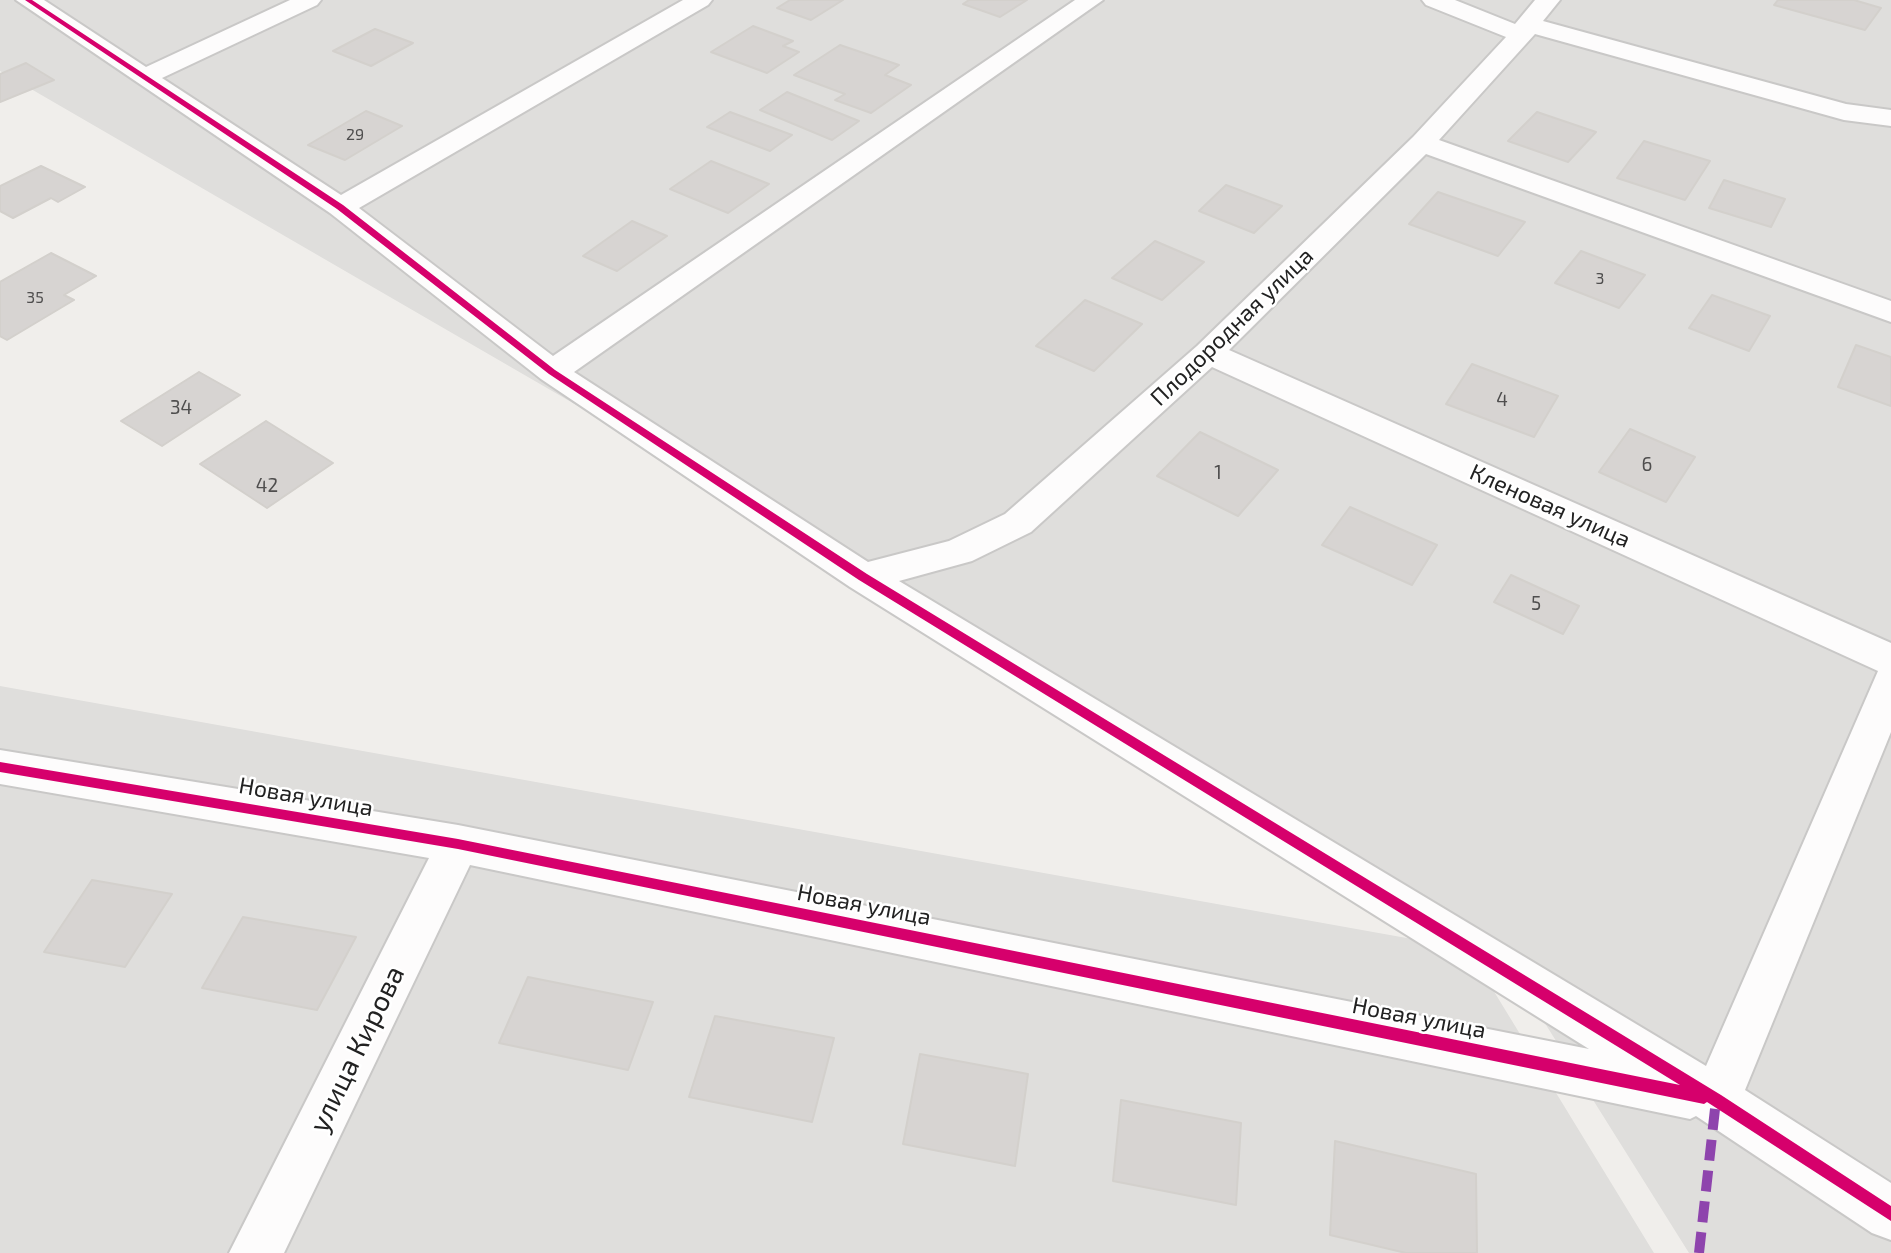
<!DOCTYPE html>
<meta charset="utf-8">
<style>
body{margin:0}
canvas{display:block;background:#f0eeeb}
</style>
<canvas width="1891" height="1253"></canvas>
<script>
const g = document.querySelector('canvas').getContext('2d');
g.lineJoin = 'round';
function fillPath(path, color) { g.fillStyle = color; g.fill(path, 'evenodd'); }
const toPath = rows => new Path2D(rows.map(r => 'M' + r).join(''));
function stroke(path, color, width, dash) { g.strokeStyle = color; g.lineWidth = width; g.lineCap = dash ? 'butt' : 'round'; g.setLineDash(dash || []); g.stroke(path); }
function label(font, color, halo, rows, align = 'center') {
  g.font = font + ' "Exo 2",sans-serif'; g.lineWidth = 5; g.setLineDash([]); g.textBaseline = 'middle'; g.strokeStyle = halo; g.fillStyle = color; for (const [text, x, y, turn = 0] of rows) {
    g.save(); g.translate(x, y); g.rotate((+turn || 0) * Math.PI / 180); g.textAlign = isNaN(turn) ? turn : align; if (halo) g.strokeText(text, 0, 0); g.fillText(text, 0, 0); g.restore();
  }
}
fillPath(toPath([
 [0,0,1891,0,1891,1253,1689,1253,1489,934,0,71],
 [0,686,1468,949,1654,1253,0,1253]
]), '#dfdedc');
const building = toPath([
 [790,0,843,0,811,20,777,8,790,0],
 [969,0,1027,0,1000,17,963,4,969,0],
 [1778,0,1854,0,1881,8,1865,30,1774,5,1778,0],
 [753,26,793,41,783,46,799,52,767,73,711,52,753,26],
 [375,29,413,43,371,66,333,51,375,29],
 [840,45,899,65,885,75,911,85,871,113,835,100,845,94,794,75,840,45],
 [26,63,54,80,0,102,0,74,26,63],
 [787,92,859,121,832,140,760,110,787,92],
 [366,111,402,126,345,160,308,145,366,111],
 [730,112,792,135,770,151,707,127,730,112],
 [1537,112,1596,132,1568,162,1508,141,1537,112],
 [1644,141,1710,161,1685,200,1617,178,1644,141],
 [711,161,769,184,728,213,670,189,711,161],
 [41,166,85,187,58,202,51,198,13,218,0,211,0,186,41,166],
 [1724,180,1785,199,1771,227,1709,208,1724,180],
 [1226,185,1282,206,1254,233,1199,211,1226,185],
 [1438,192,1525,222,1498,256,1409,224,1438,192],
 [632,221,667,236,617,271,583,256,632,221],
 [1155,241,1204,262,1162,300,1112,278,1155,241],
 [1581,251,1645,275,1619,308,1555,283,1581,251],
 [51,253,96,276,64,295,74,300,7,340,0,336,0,282,51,253],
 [1712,295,1770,316,1749,351,1689,328,1712,295],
 [1085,300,1142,324,1094,371,1036,346,1085,300],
 [1856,345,1891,357,1891,406,1838,387,1856,345],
 [1472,364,1558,396,1534,437,1446,404,1472,364],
 [199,372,240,395,162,446,121,421,199,372],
 [266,421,333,463,267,508,200,464,266,421],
 [1630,429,1695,457,1666,502,1599,472,1630,429],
 [1200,432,1278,470,1238,516,1157,476,1200,432],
 [1350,507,1437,545,1412,585,1322,545,1350,507],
 [1511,575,1579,606,1563,634,1494,602,1511,575],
 [92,880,172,894,125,967,44,952,92,880],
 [243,917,356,937,317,1010,202,988,243,917],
 [528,977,653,1002,628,1070,499,1043,528,977],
 [715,1016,834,1038,812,1122,689,1097,715,1016],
 [920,1054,1028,1074,1015,1166,903,1144,920,1054],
 [1121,1100,1241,1123,1236,1205,1113,1181,1121,1100],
 [1335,1141,1476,1174,1477,1253,1406,1253,1330,1235,1335,1141]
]);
fillPath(building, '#d7d4d2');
stroke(building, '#d3d0cc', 2);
const minor = toPath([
 [16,0,44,0,146,67,290,0,321,0,317,5,162,78,341,195,683,0,712,0,708,5,359,208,553,356,1075,0,1103,0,574,372,868,562,949,541,1005,514,1197,346,1413,137,1506,37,1426,5,1422,0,1455,0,1515,24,1535,0,1560,0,1543,21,1846,104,1891,110,1891,126,1844,120,1535,34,1439,140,1891,301,1891,322,1426,154,1229,350,1891,643,1891,732,1745,1090,1891,1183,1891,1240,1872,1233,1696,1116,1690,1119,470,865,284,1253,229,1253,429,858,0,784,0,750,458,825,1589,1049,850,587,541,379,330,213,16,0],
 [1212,367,1878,671,1706,1066,899,581,972,561,1031,532,1212,367]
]);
stroke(minor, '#c9c8c7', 4);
fillPath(minor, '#fdfcfc');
stroke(toPath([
 [1699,1253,1716,1100]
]), '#8e44ad', 10, [21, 10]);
fillPath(toPath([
 [25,0,32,0,343,205,555,370,867,574,1721,1095,1891,1206,1891,1221,1707,1102,1704,1104,458,849,0,772,0,762,458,839,1680,1085,859,580,549,374,337,209,25,0]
]), '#d6006c');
label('16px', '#4f4e4e', null, [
 ["29",355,135],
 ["3",1600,279],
 ["35",35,298]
]);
label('19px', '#4f4e4e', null, [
 ["4",1502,400],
 ["34",181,408],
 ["6",1647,465],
 ["1",1218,473],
 ["42",267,486],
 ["5",1536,604]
]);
label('23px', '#222', '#fff', [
 ["Плодородная улица",1232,327,-44],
 ["Кленовая улица",1550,506,24],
 ["Новая улица",306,797,10],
 ["Новая улица",864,905,11],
 ["Новая улица",1419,1018,11]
]);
label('28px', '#222', '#fff', [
 ["улица Кирова",357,1049,-64]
]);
</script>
